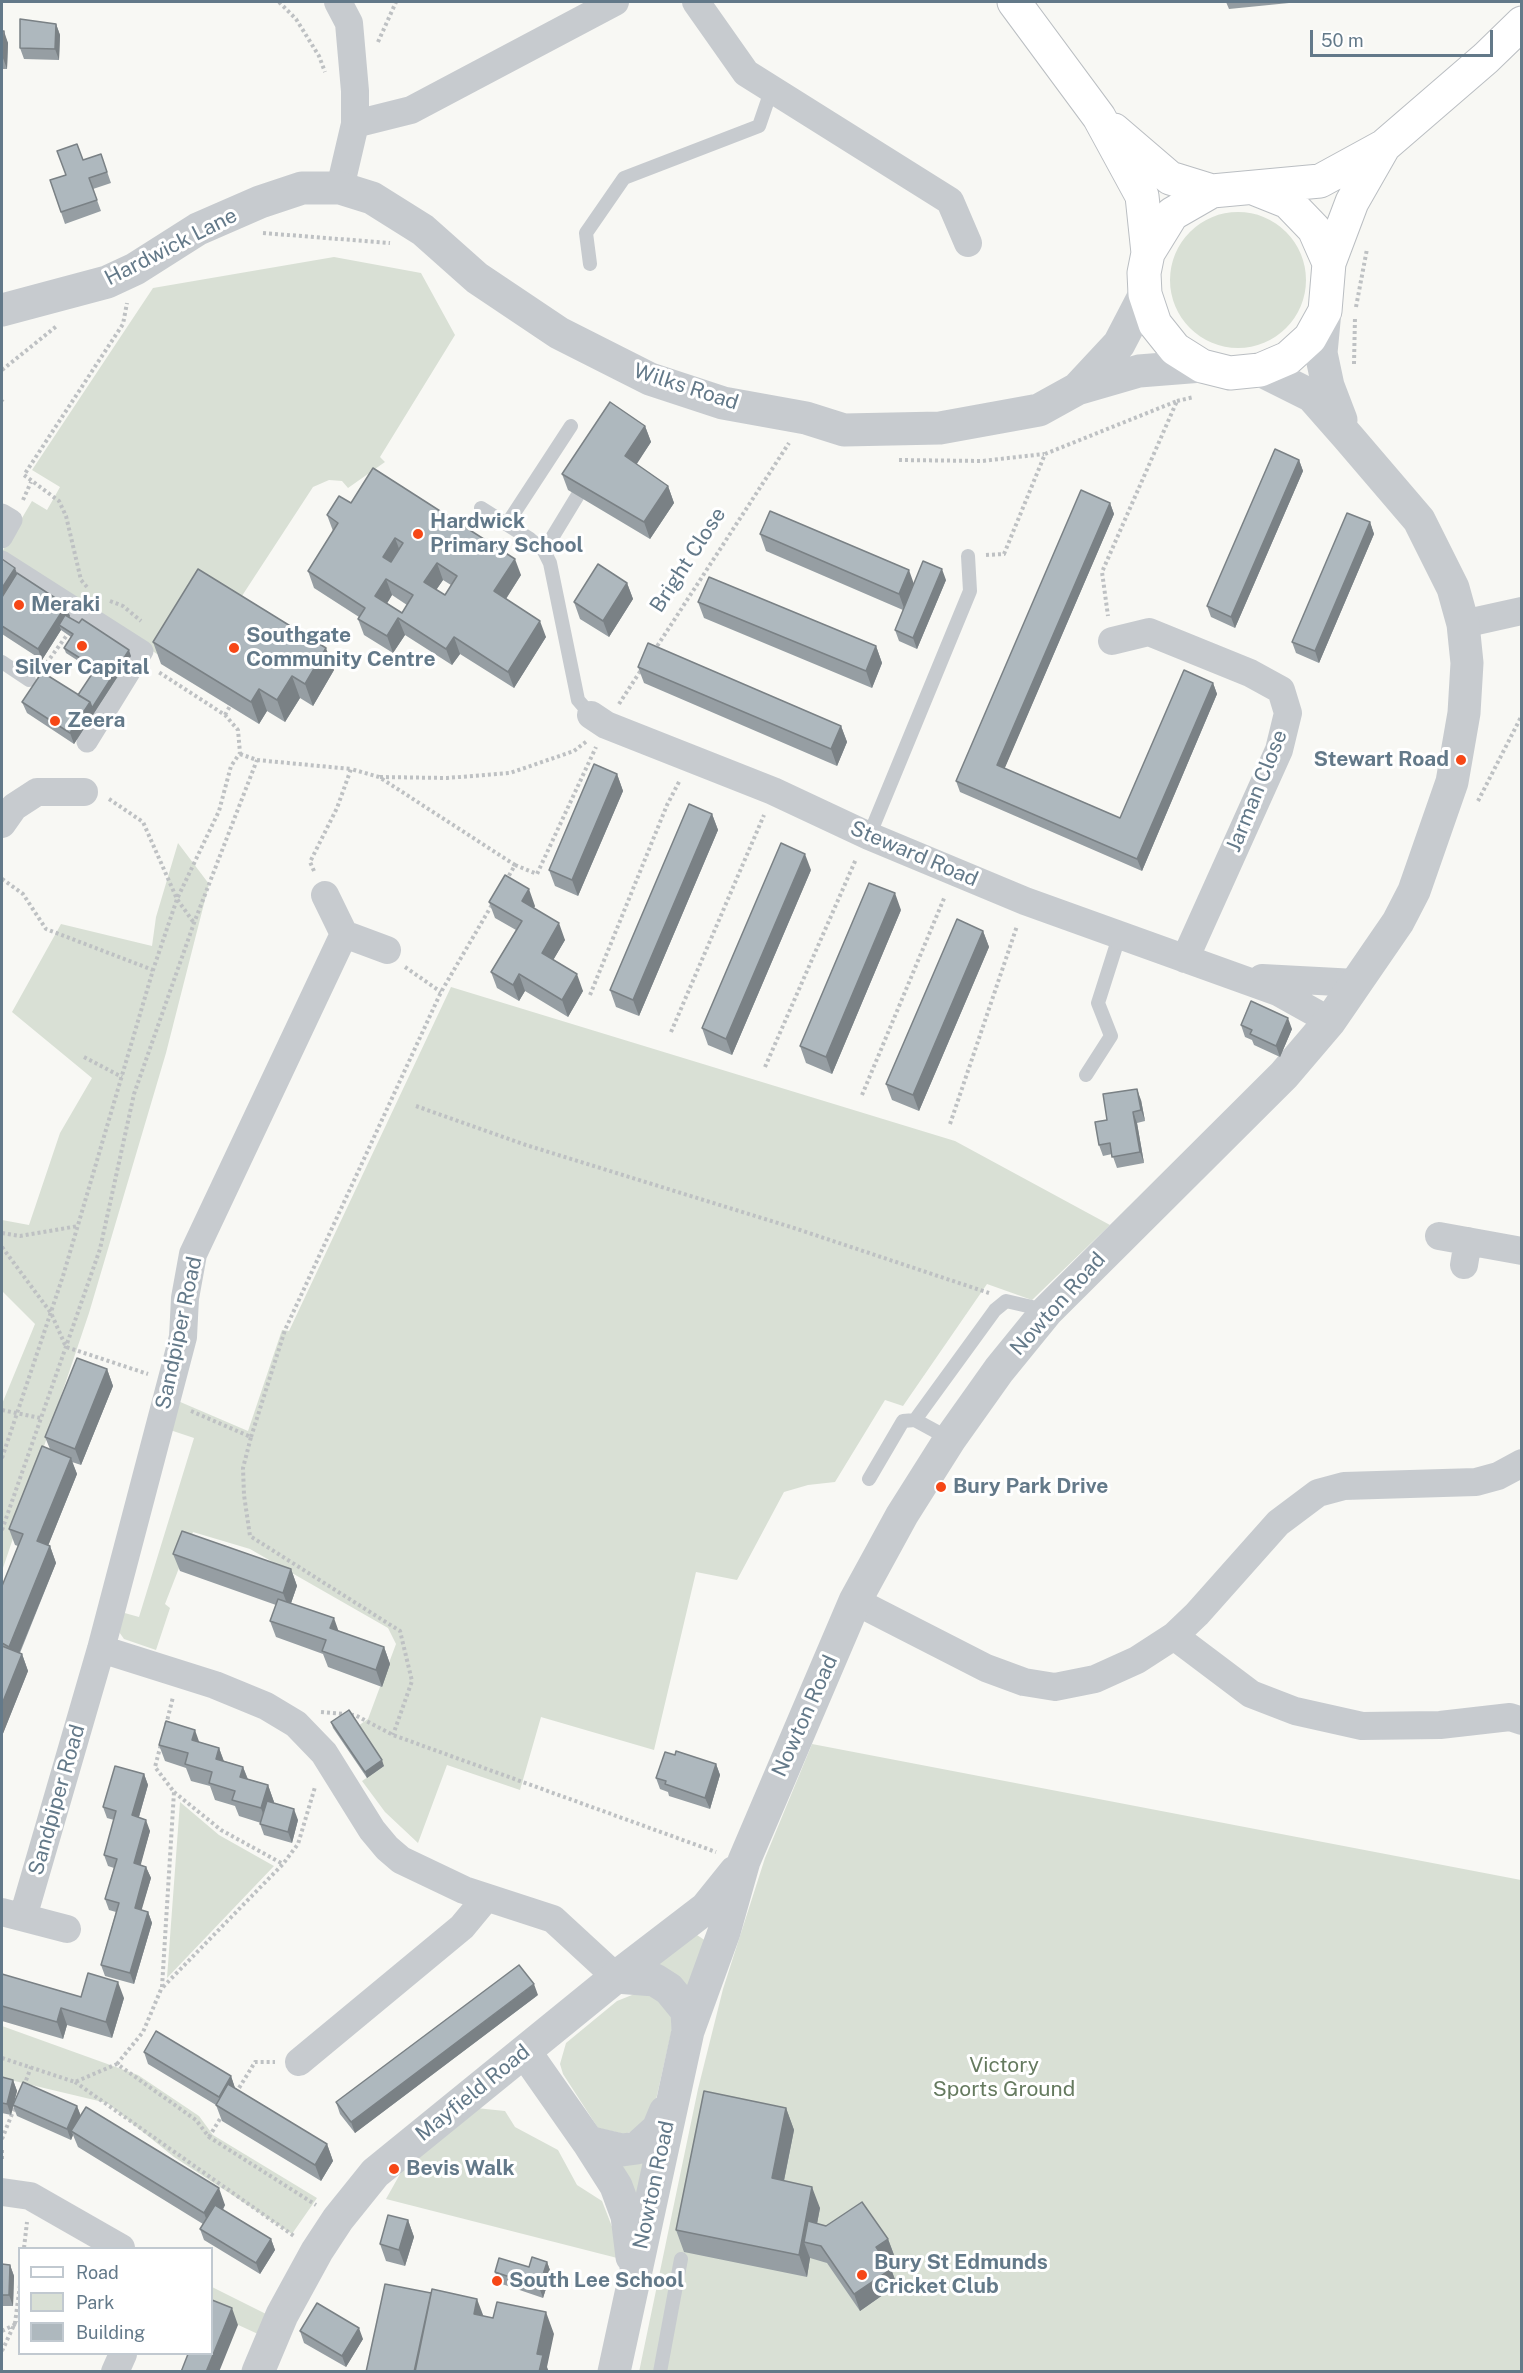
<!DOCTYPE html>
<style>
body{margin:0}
#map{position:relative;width:1523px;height:2373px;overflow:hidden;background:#f8f8f4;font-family:"Public Sans",sans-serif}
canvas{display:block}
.frame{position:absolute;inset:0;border:3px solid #637989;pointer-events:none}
.legend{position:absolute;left:18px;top:2247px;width:195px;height:108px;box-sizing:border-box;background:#fff;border:2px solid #c1c9d0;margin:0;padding:8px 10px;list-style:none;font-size:18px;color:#637989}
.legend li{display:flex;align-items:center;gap:12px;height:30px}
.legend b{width:30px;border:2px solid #c1c9d0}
.scale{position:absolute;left:1310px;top:30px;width:183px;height:27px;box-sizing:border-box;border:3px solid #637989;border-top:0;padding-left:8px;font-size:18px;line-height:21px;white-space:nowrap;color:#637989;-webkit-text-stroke:4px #fff;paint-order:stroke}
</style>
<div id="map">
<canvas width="1523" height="2373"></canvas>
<div class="frame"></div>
<ul class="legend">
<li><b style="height:8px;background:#fff"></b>Road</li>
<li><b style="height:16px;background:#d9e0d5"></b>Park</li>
<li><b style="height:16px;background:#aeb8be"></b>Building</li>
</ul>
<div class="scale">50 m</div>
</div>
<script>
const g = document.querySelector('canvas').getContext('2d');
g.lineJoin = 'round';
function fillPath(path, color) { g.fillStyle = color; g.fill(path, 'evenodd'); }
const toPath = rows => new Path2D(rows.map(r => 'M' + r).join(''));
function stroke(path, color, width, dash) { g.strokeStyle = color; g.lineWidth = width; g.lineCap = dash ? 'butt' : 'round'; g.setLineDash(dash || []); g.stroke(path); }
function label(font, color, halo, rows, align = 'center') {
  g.font = font + ' "Public Sans",sans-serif'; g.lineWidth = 6; g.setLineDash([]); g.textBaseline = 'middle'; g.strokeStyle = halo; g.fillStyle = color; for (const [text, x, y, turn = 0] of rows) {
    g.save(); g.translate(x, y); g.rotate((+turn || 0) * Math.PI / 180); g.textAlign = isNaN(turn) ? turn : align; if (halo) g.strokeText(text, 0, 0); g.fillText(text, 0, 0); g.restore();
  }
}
fillPath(toPath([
 '1170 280a68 68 0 1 1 136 0a68 68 0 1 1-136 0Z',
 [334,257,421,273,455,335,380,457,385,462,348,488,342,481,329,480,313,487,238,602,176,624,157,654,2,552,32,501,47,510,55,496,60,487,32,470,153,288],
 [178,843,209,884,166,1053,89,1313,2,1571,2,1404,35,1324,2,1291,2,1220,29,1225,60,1133,92,1078,12,1012,61,924,152,946,156,917],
 [451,987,955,1141,1110,1225,1032,1300,987,1284,903,1406,885,1400,835,1482,808,1485,784,1492,737,1580,696,1572,654,1750,541,1717,520,1790,447,1765,418,1843,385,1812,362,1781,384,1766,358,1726,368,1719,396,1644,388,1628,250,1549,193,1532,165,1604,170,1608,156,1650,124,1639,117,1629,121,1612,139,1617,194,1438,170,1430,178,1401,248,1431,282,1330,289,1331],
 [812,1744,1521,1880,1521,2371,639,2372,698,2089,723,1989,765,1858],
 [180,1802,219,1835,274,1866,167,1978],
 [697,1935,706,1941,690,1991,652,1966],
 [637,1993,655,1997,671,2014,672,2029,653,2113,634,2131,624,2134,598,2128,563,2074,560,2064,566,2043,617,2001],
 [2,2026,138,2075,199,2116,213,2135,317,2198,292,2234,174,2157,107,2103,2,2078],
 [476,2108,505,2111,515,2127,558,2150,577,2185,602,2201,625,2260,386,2199,409,2158],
 [648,2151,640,2201,612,2158],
 [212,2287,268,2315,258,2334,212,2313]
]), '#d9e0d5');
const primary = toPath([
 [1014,2,1099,117,1142,196,1148,253],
 [1114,130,1170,178,1212,191],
 [1253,188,1288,202,1314,229,1329,263,1325,311,1310,338,1288,358,1260,370,1230,373,1202,366,1175,349,1155,324,1145,294,1144,273,1148,253,1172,214,1212,191,1320,181,1384,146,1486,58,1522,23],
 [1329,263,1352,202,1384,146]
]);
stroke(primary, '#babec2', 35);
stroke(toPath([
 [279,2,296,19,319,56,325,72],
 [378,42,396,2],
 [263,233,390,243],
 [1356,307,1367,249],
 [1354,364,1355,317],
 [2,370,58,325],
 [2,401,3,402],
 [1177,401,1194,397],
 [899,460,982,461,1044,454],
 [23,500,31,482],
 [986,555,1004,554,1045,454,1177,401,1102,572,1108,616],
 [87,587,81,580,66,516,59,501,24,475,123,324,127,303],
 [110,601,123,606,141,621],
 [654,651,789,443],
 [43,668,67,635],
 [619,704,641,670],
 [225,715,230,706],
 [240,754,257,760,351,769],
 [380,777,447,778,510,773,574,751,587,741],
 [109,799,143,822,177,899,194,923],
 [1478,801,1522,715],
 [515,865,537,874,596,747],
 [314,871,310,862,337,808,351,769,379,777,515,865,507,879],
 [2,879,23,894,46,929,153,970],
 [405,967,441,992],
 [590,995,667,805,680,780],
 [671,1032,764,815],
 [84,1057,122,1077],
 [765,1067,856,859],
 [862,1095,945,896],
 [416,1106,526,1145,794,1228,989,1293],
 [950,1124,1017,926],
 [2,1233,20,1236,78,1226],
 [2,1247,51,1313,66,1347,148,1374],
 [2,1410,40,1418],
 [191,1411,251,1437,243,1468,244,1495,250,1536,400,1631,412,1681,393,1735],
 [251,1437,285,1330,441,992,493,903],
 [2,1458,63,1276,153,970,177,899,219,811,231,766,240,753,238,730,225,715,157,671],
 [2,1530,100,1249,134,1094,194,923,257,760],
 [321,1712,355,1715,393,1735,716,1852],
 [166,1725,173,1697],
 [174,1792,221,1830,283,1864],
 [163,1987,283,1864,298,1844,315,1787],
 [2,2058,75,2082,117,2064,196,2120,209,2137,316,2205],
 [117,2064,143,2032,162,1987,174,1792,155,1767,161,1744],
 [75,2082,294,2236],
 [24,2086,31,2067],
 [236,2093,255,2062,275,2062],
 [209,2137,223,2114],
 [2,2139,16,2104],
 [2,2150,2,2160],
 [24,2248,27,2222],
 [2,2331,20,2322],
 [2,2351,15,2323,20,2285]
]), '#bec1c3', 4, [3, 3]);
stroke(toPath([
 [590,264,586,233,624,178,759,126,772,88],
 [481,508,530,539,544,551,550,563,578,700,591,715],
 [507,524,571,426],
 [544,551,578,495],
 [2,662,29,680],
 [869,836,970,591,968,556],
 [1086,1075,1111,1036,1098,1003,1119,937],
 [915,1420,995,1310,1006,1301,1045,1310],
 [869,1479,903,1421,915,1420,950,1439],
 [660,2372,681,2259]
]), '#c7cbcf', 14);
stroke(toPath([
 [2,514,12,520,2,538],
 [2,561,143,651,87,742]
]), '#c7cbcf', 21);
stroke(toPath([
 [338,2,349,23,355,91,355,124,340,188],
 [696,2,746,73,950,201,968,243],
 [355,124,411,110,615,2],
 [1463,624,1522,611],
 [1112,641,1149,632,1250,673,1281,690,1288,713,1279,750,1185,959],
 [591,715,606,725,773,791,869,836,1025,901,1278,992,1330,1021],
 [2,824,14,807,37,792,84,792],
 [325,895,344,934,387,950],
 [1262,978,1356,983],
 [1439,1236,1522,1251],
 [1464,1265,1468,1241],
 [855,1601,986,1668,1024,1682,1055,1687,1095,1679,1137,1660,1174,1636,1197,1614,1278,1523,1318,1493,1344,1486,1476,1482,1498,1476,1522,1463],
 [1174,1636,1251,1694,1295,1711,1362,1726,1440,1725,1510,1717,1522,1721],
 [101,1649,215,1685,266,1706,296,1724,324,1753,372,1830,387,1848,401,1860,464,1890,553,1919,616,1977],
 [2,1912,67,1929],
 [23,1917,101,1649,183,1337,185,1298,193,1254,344,934],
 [299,2062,462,1927,486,1898],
 [2,2192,30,2196,121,2248],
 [115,2372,123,2354]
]), '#c7cbcf', 28);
stroke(toPath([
 [2,310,107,282,135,269,198,229,260,202,302,188,340,188,372,198,423,230,477,278,559,333,650,379,723,403,806,418,844,430,940,428,1039,410,1077,389,1139,371,1202,366],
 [1325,311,1321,353,1328,386,1341,420],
 [1078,388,1119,344,1145,294],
 [616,1977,655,1980,669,1989,687,2011,688,2031],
 [525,2052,588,2142,622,2150,637,2148,658,2129,665,2112],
 [588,2142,616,2186,627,2216,632,2257],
 [258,2372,282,2315,317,2251,338,2219,375,2173,616,1977,706,1908,735,1872],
 [614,2372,688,2031,724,1932,744,1861,855,1601,902,1515,950,1439,999,1370,1047,1311,1284,1075,1330,1021,1398,922,1414,891,1452,782,1464,713,1467,663,1463,624,1453,588,1419,520,1348,437,1312,396,1260,370]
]), '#c7cbcf', 33);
stroke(primary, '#fff', 33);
fillPath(toPath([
 [1226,2,1299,2,1229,9],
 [56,24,60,35,59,60,24,59,20,48],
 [2,31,8,43,7,69,2,69],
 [101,154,111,183,93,189,101,211,65,224,50,180,66,175,83,160],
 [645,426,651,442,636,464,668,486,674,503,650,539,568,490,562,474],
 [1299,460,1303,471,1235,628,1211,617,1207,606],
 [351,503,521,575,506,599,546,637,514,688,460,654,452,665,405,635,393,653,364,635,358,619,359,617,314,588,308,571,333,531,327,515],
 [443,580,451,585,445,595,436,590],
 [392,595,407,605,402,613,387,603],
 [1110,503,1114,514,1004,769,1120,818,1213,683,1217,694,1142,871,960,792,956,781],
 [1370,522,1374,534,1319,663,1296,653,1292,642],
 [760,534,914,584,946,580,917,649,899,641,895,630,903,610,766,551],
 [2,559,17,573,70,616,69,617,131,656,74,744,27,713,22,702,78,695,94,671,66,653,64,648,71,637,61,630,42,660,2,634],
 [627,583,633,599,609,637,580,619,574,602],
 [698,602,876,646,882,663,872,688,704,618],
 [153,642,334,670,313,706,300,698,285,722,267,711,259,724,161,664],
 [638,667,841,726,847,742,837,766,644,683],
 [617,774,623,791,578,896,555,886,549,870],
 [712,814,718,830,639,1016,616,1007,610,990],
 [811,870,732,1055,708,1045,702,1028],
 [489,902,535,906,534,908,565,940,553,960,583,991,568,1017,525,991,519,1001,497,988,491,972,516,930,495,918],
 [901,910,832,1074,806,1063,800,1046],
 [983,931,989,947,919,1111,892,1100,886,1084],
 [1241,1025,1292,1029,1280,1057,1254,1045,1252,1040,1245,1037],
 [1141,1100,1145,1121,1137,1123,1144,1163,1117,1168,1112,1154,1103,1156,1099,1145,1107,1120],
 [107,1369,113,1386,81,1465,72,1462,77,1474,48,1546,50,1546,56,1563,20,1653,22,1654,28,1671,2,1736,2,1586,18,1546,15,1545,9,1529,50,1449,45,1437],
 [173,1554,291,1569,297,1586,291,1603,338,1631,384,1647,390,1664,382,1687,328,1667,323,1654,276,1637,270,1621,276,1605,180,1571],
 [331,1722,384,1766,367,1778,333,1728],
 [199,1742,219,1748,224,1761,243,1767,248,1779,268,1785,274,1802,274,1803,298,1820,292,1843,264,1835,260,1824,261,1823,239,1816,235,1806,215,1800,210,1786,191,1781,186,1768,165,1761,159,1745],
 [675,1755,716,1764,720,1775,710,1809,669,1796,668,1792,660,1789,656,1778],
 [144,1774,148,1785,139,1817,150,1831,140,1865,146,1867,151,1878,141,1910,148,1912,152,1923,134,1984,105,1976,101,1965,116,1912,109,1910,105,1899,114,1868,108,1866,104,1855,114,1820,107,1818,103,1807],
 [2,1974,81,1997,124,1998,112,2038,67,2025,63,2039,2,2021],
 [538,1995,355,2133,340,2114,336,2102],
 [144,2052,231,2076,235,2088,327,2144,333,2161,321,2181,222,2121,216,2105,148,2064],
 [2,2077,13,2080,17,2091,14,2101,77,2106,81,2116,225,2205,223,2210,271,2239,275,2250,260,2274,204,2240,200,2229,203,2224,78,2147,73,2135,71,2140,17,2116,13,2106,11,2115,2,2113],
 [786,2108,794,2130,784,2181,820,2208,817,2224,888,2239,894,2255,886,2261,891,2269,897,2285,860,2311,827,2263,810,2258,807,2277,684,2252,676,2230],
 [408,2220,414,2237,405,2266,386,2261,380,2244],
 [547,2262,551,2273,543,2298,499,2283,495,2272,529,2267],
 [2,2264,10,2265,14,2276,13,2306,2,2306],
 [300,2331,363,2339,346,2367,304,2343]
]), '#969ea3');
fillPath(toPath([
 [56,24,60,35,59,60,55,49],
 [4,31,8,43,7,69,3,58],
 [645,426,651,442,631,473,625,456],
 [1299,460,1303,471,1235,628,1231,617],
 [668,486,674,503,650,539,644,522],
 [1110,503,1114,514,1001,777,997,765],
 [1370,522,1374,534,1319,663,1315,651],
 [395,538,401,554,389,574,383,557],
 [515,559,521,575,500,608,494,591],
 [437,563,443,580,430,599,424,582],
 [15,568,21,584,2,614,2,588],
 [942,569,946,580,917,649,913,638],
 [909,570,915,587,905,611,899,594],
 [386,579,392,595,382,612,375,596],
 [627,583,633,599,609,637,603,621],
 [66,605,70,616,63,627,59,625,61,630,42,660,38,649],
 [398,618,405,635,393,653,387,636],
 [540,621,546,637,514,688,508,672],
 [454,637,460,654,452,665,446,649],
 [876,646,882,663,872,688,866,671],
 [326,648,334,670,313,706,305,684],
 [129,650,131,656,74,744,70,733,90,702],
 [292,676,300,698,285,722,277,700],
 [1213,683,1217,694,1142,871,1137,859],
 [259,689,267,711,259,724,251,702],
 [841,726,847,742,837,766,831,749],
 [617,774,623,791,578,896,572,880],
 [712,814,718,830,639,1016,633,1000],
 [805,854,811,870,732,1055,726,1039],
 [529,889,535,906,528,918,522,901],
 [895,893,901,910,832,1074,826,1057],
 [559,923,565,940,548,969,542,953],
 [983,931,989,947,919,1111,913,1095],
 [519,974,525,991,519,1001,513,985],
 [577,974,583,991,568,1017,562,1000],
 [1288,1018,1292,1029,1280,1057,1276,1046],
 [1137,1089,1141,1100,1145,1121,1141,1110],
 [1133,1112,1137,1123,1144,1163,1140,1152],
 [107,1369,113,1386,81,1465,75,1449],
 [71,1458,77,1474,43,1558,37,1541],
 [50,1546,56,1563,15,1663,9,1647],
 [291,1569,297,1586,289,1609,283,1593],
 [334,1618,340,1635,330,1628],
 [384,1647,390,1664,382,1687,376,1670],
 [22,1654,28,1671,2,1736,2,1704],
 [195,1730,201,1747,192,1740],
 [219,1748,225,1765,216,1759],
 [382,1760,384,1766,367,1778,365,1772],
 [716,1764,720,1775,710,1809,705,1798],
 [243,1767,249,1783,240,1777],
 [144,1774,148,1785,136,1827,132,1815],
 [268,1785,274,1802,267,1825,261,1808],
 [294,1809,298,1820,292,1843,288,1832],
 [146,1820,150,1831,138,1875,134,1863],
 [146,1867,151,1878,139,1919,135,1908],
 [148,1912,152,1923,134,1984,130,1973],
 [118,1982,124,1998,112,2038,106,2022],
 [534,1984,538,1995,355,2133,351,2122],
 [61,2008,67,2025,63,2039,57,2022],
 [231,2076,235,2088,223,2108,219,2097],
 [13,2080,17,2091,11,2115,7,2104],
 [77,2106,81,2117,71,2131,73,2135,71,2140,67,2129],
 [786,2108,794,2130,780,2200,772,2178],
 [327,2144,333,2161,321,2181,315,2165],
 [812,2187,820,2208,813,2244,804,2242,810,2258,807,2277,799,2255],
 [219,2188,225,2205,210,2229,204,2213],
 [408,2220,414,2237,405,2266,399,2250],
 [271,2239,275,2250,260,2274,256,2263],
 [888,2239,894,2255,882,2264,876,2247],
 [547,2262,551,2273,543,2298,539,2287],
 [10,2265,14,2276,13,2306,9,2295],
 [891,2269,897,2285,860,2311,854,2294],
 [477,2299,485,2320,474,2314],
 [232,2308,238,2325,219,2372,206,2372],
 [546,2312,554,2334,547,2367,549,2372,539,2372,537,2354],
 [359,2328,363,2339,346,2367,342,2356]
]), '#7a8185');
const building = toPath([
 [20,19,56,24,55,49,20,48,20,19],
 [2,31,4,31,3,58,2,58,2,31],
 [77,144,83,160,101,154,107,172,89,178,97,200,61,212,50,180,66,175,57,151,77,144],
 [610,402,645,426,625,456,668,486,644,522,562,474,610,402],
 [1275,449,1299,460,1231,617,1207,606,1275,449],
 [373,468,515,559,494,591,540,621,508,672,454,637,446,649,398,618,387,636,358,619,365,608,308,571,338,523,327,515,339,496,351,503,373,468],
 [395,538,403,543,391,562,383,557,395,538],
 [437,563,457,576,445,595,424,582,437,563],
 [386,579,413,595,402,613,375,596,386,579],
 [1081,490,1110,503,997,765,1120,818,1184,670,1213,683,1137,859,956,781,1081,490],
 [770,511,909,570,899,594,760,534,770,511],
 [1347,513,1370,522,1315,651,1292,642,1347,513],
 [2,559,15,568,2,588,2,559],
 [923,561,942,569,913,638,895,630,923,561],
 [598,564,627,583,603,621,574,602,598,564],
 [198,569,326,648,305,684,292,676,277,700,259,689,251,702,153,642,198,569],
 [17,573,66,605,38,649,2,626,2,597,17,573],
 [709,577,876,646,866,671,698,602,709,577],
 [65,615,79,623,82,619,129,650,92,708,90,702,78,695,96,668,64,648,73,634,59,625,65,615],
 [648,643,841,726,831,749,638,667,648,643],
 [42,672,90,702,70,733,22,702,42,672],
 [594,764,617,774,572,880,549,870,594,764],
 [689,804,712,814,633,1000,610,990,689,804],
 [781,843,805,854,726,1039,702,1028,781,843],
 [505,875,529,889,522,901,559,923,542,953,577,974,562,1000,519,974,513,985,491,972,522,921,489,902,505,875],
 [869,883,895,893,826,1057,800,1046,869,883],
 [957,919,983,931,913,1095,886,1084,957,919],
 [1251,1001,1288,1018,1276,1046,1250,1034,1252,1030,1241,1025,1251,1001],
 [1137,1089,1141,1110,1133,1112,1140,1152,1112,1157,1110,1143,1099,1145,1095,1122,1107,1120,1103,1094,1137,1089],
 [77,1358,107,1369,75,1449,45,1437,77,1358],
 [42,1446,71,1458,37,1541,50,1546,9,1647,2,1643,2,1586,23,1534,9,1529,42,1446],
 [182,1531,291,1569,283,1593,173,1554,182,1531],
 [278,1599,334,1618,330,1628,384,1647,376,1670,322,1651,326,1640,270,1621,278,1599],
 [2,1646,22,1654,2,1704,2,1646],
 [349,1710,382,1760,365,1772,331,1722,349,1710],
 [166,1721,195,1730,192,1740,219,1748,216,1759,243,1767,240,1777,268,1785,261,1808,232,1800,235,1791,209,1783,212,1772,185,1764,188,1753,159,1745,166,1721],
 [676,1751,716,1764,705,1798,665,1784,666,1781,656,1778,665,1752,675,1755,676,1751],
 [115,1766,144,1774,132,1815,146,1820,134,1863,146,1867,135,1908,148,1912,130,1973,101,1965,119,1903,105,1899,117,1859,104,1855,116,1811,103,1807,115,1766],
 [267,1801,294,1809,288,1832,260,1824,267,1801],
 [519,1965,534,1984,351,2122,336,2102,519,1965],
 [88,1973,118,1982,106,2022,61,2008,57,2022,2,2006,2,1974,81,1997,88,1973],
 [156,2031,231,2076,219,2097,144,2052,156,2031],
 [2,2077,13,2080,7,2104,2,2103,2,2077],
 [23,2082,77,2106,67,2129,13,2105,23,2082],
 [228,2084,327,2144,315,2165,216,2105,228,2084],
 [704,2091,786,2108,772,2178,812,2187,799,2255,676,2230,704,2091],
 [86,2107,219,2188,204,2213,71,2131,86,2107],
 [862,2202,888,2239,876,2247,891,2269,854,2294,821,2246,804,2242,808,2221,826,2226,862,2202],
 [215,2205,271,2239,256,2263,200,2229,215,2205],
 [388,2215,408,2220,399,2250,380,2244,388,2215],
 [532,2257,547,2262,539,2287,495,2272,499,2258,529,2267,532,2257],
 [2,2264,10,2265,9,2295,2,2295,2,2264],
 [385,2284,431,2293,414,2372,366,2372,385,2284],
 [432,2289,477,2299,474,2314,493,2318,497,2302,546,2312,537,2354,543,2355,539,2372,415,2372,432,2289],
 [212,2300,232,2308,206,2372,181,2372,188,2354,212,2354,212,2300],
 [317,2303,359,2328,342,2356,300,2331,317,2303]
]);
fillPath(building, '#aeb8be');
stroke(building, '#7a8185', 1.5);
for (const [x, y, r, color] of [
 [418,534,6,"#f64716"],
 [19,605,6,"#f64716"],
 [82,646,6,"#f64716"],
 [234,648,6,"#f64716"],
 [55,721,6,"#f64716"],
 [1461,760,6,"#f64716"],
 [941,1487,6,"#f64716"],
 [394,2169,6,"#f64716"],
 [862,2275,6,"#f64716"],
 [497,2281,6,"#f64716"]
]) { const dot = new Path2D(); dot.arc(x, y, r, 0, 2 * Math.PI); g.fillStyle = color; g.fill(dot); stroke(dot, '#fff', 2); }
label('21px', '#637989', '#fff', [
 ["Hardwick Lane",171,247,-27],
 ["Wilks Road",686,387,18],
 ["Bright Close",688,560,-57],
 ["Jarman Close",1257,791,-68],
 ["Steward Road",914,854,23],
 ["Nowton Road",1058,1304,-48],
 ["Sandpiper Road",179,1333,-78],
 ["Nowton Road",805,1716,-66],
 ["Sandpiper Road",57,1800,-74],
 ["Mayfield Road",473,2093,-39],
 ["Nowton Road",654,2185,-78]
]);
label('bold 21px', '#637989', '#fff', [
 ["Hardwick",430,522],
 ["Primary School",430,546],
 ["Meraki",31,605],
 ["Southgate",246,636],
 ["Community Centre",246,660],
 ["Silver Capital",82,668,"center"],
 ["Zeera",67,721],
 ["Stewart Road",1449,760,"right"],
 ["Bury Park Drive",953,1487],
 ["Bevis Walk",406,2169],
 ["Bury St Edmunds",874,2263],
 ["Cricket Club",874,2287],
 ["South Lee School",509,2281]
], 'left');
label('21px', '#657a5f', '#fff', [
 ["Victory",1004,2066],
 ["Sports Ground",1004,2090]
]);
</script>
